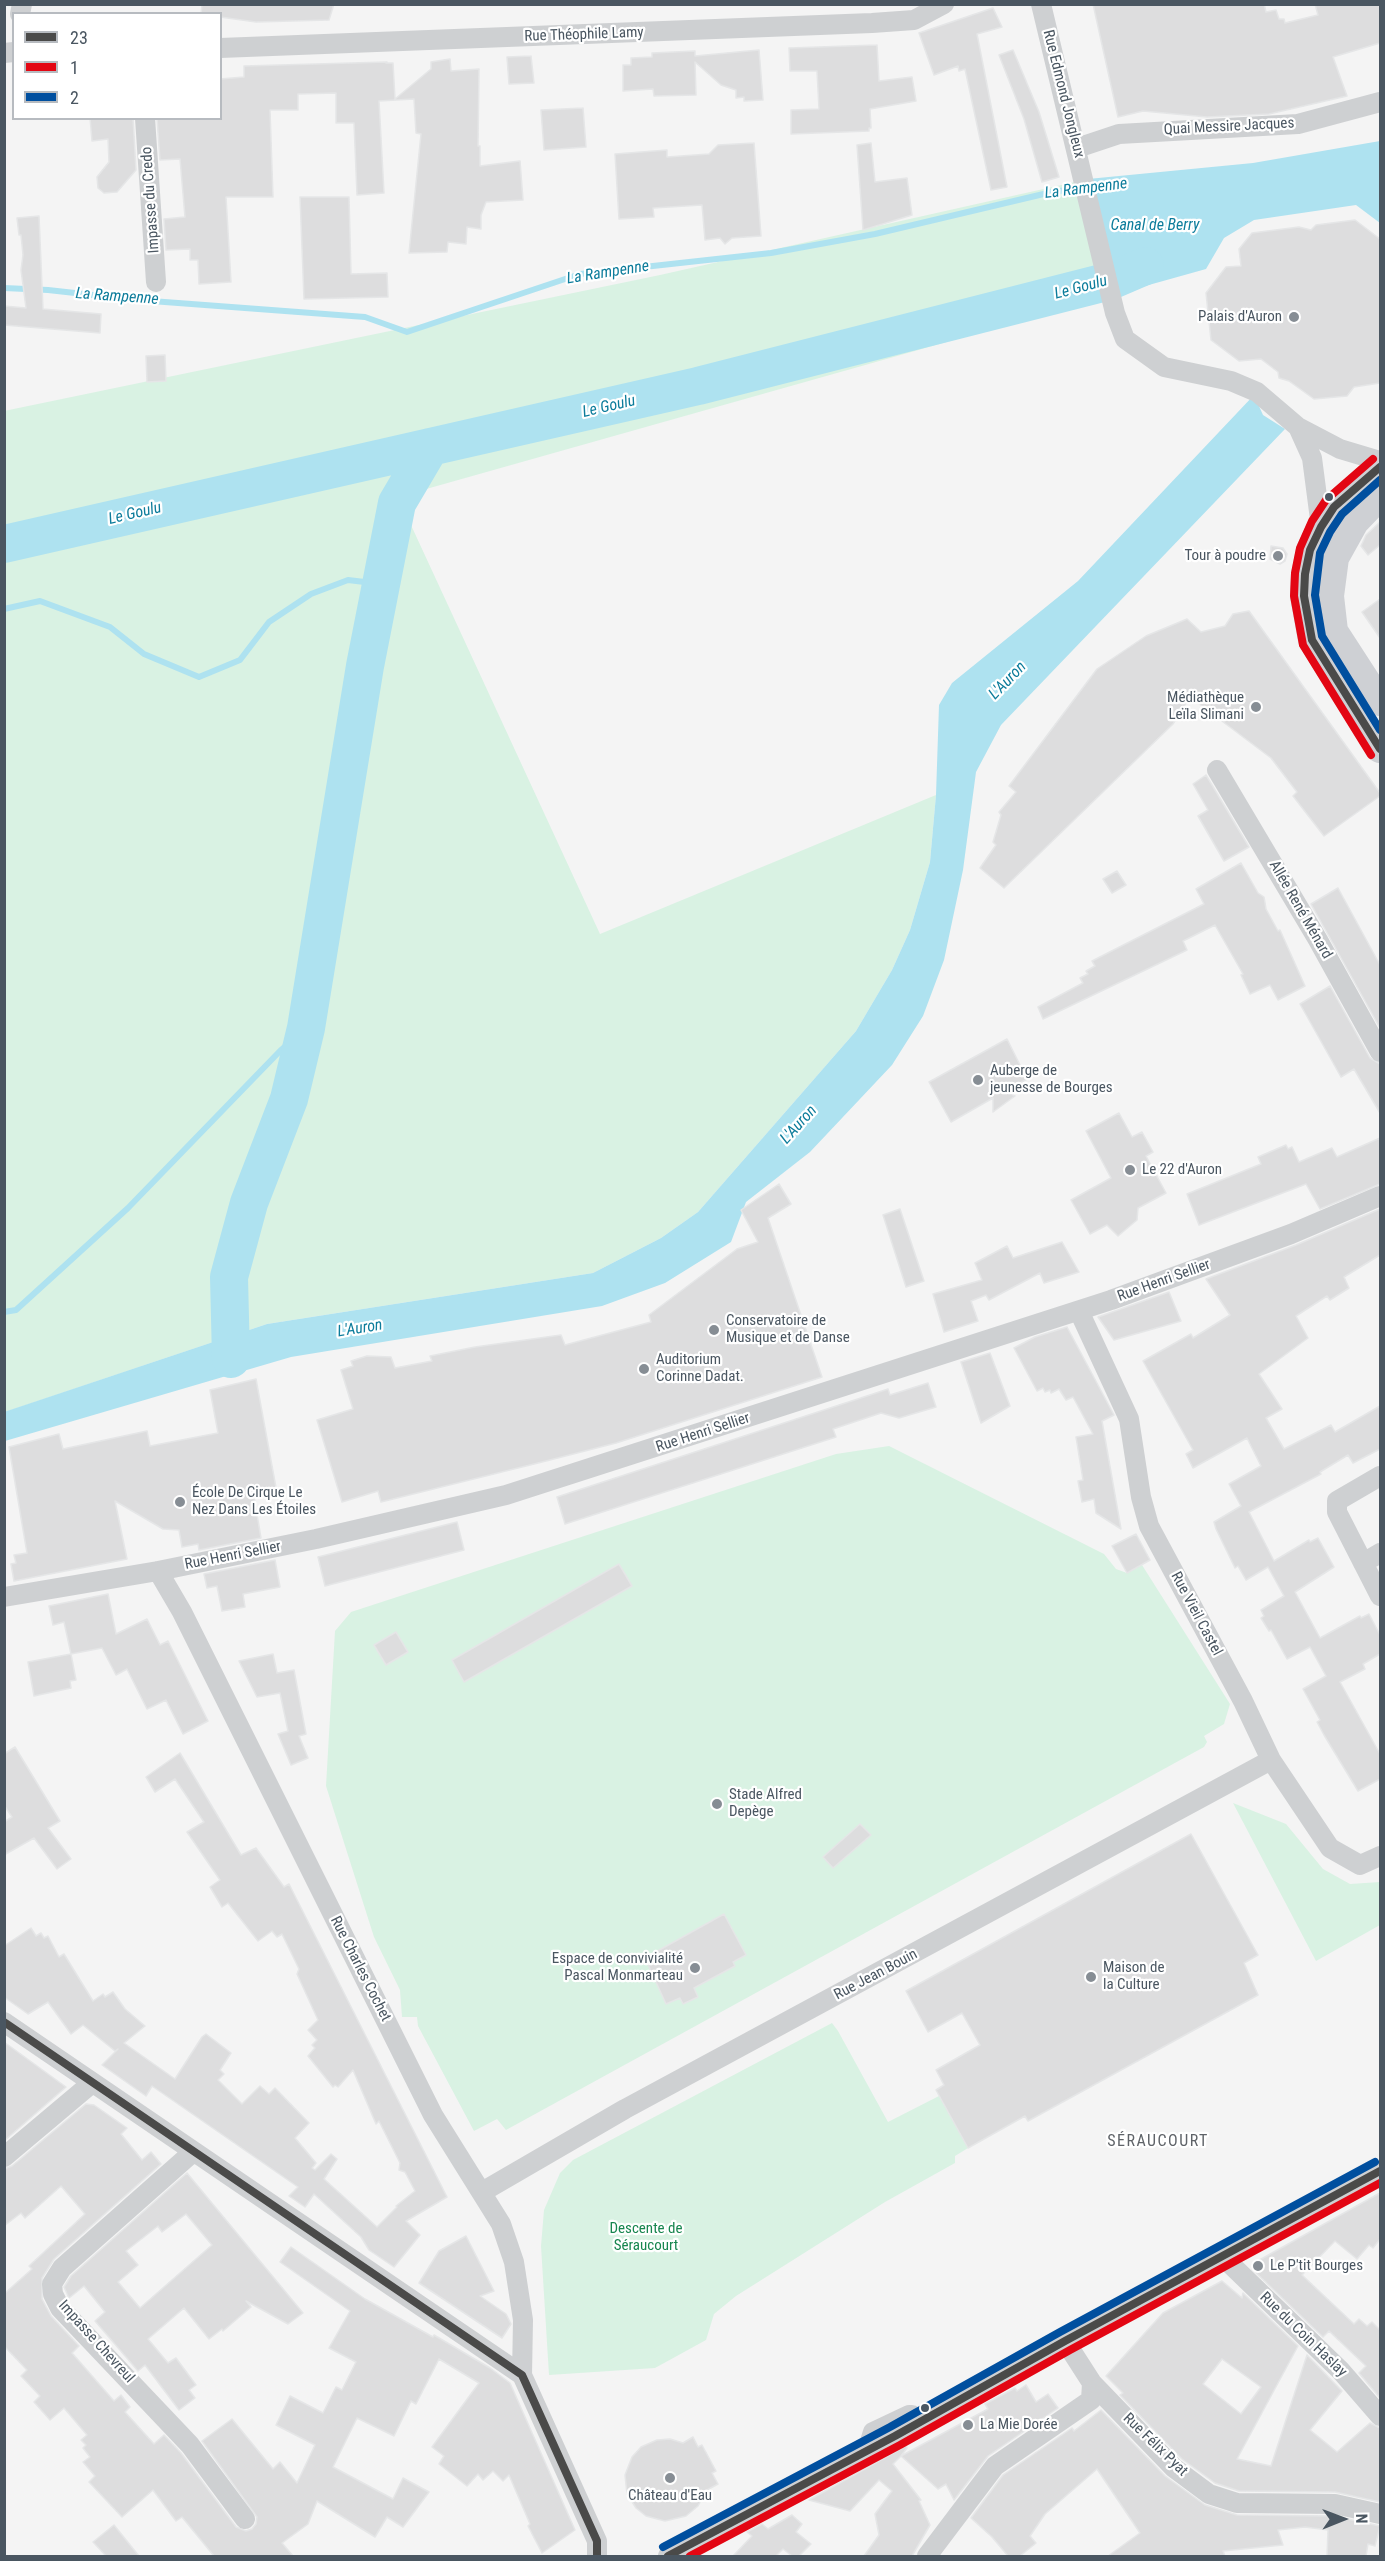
<!DOCTYPE html>
<meta charset="utf-8">
<style>
body{margin:0}
#map{position:relative;width:1385px;height:2561px;overflow:hidden;background:#f4f4f4;font-family:"Roboto Condensed",sans-serif}
canvas{display:block}
.frame{position:absolute;inset:0;border:6px solid #4a5661;pointer-events:none}
.legend{position:absolute;left:12px;top:12px;width:210px;height:108px;box-sizing:border-box;background:#fff;border:2px solid #b7bbc0;margin:0;padding:8px 10px;list-style:none;font-size:18px;color:#4a5661}
.legend li{display:flex;align-items:center;gap:12px;height:30px}
.legend b{width:30px;border:2px solid #b7bbc0}
.north{position:absolute;left:1313px;top:2489px;width:60px;height:60px;-webkit-text-stroke:4px #fff;paint-order:stroke;rotate:89deg;font-size:16px;font-weight:700;line-height:24px;text-align:center;color:#4a5661}
.north::after{content:'';display:block;margin:auto;width:21px;height:27px;background:#4a5661;clip-path:polygon(50% 0,100% 100%,50% 72%,0 100%)}
</style>
<div id="map">
<canvas width="1385" height="2561"></canvas>
<div class="frame"></div>
<ul class="legend">
<li><b style="height:8px;background:#4a4a49"></b>23</li>
<li><b style="height:8px;background:#e30613"></b>1</li>
<li><b style="height:8px;background:#004f9f"></b>2</li>
</ul>
<div class="north">N</div>
</div>
<script>
const g = document.querySelector('canvas').getContext('2d');
g.lineJoin = 'round';
function fillPath(path, color) { g.fillStyle = color; g.fill(path, 'evenodd'); }
const toPath = rows => new Path2D(rows.map(r => 'M' + r).join(''));
function stroke(path, color, width, dash) { g.strokeStyle = color; g.lineWidth = width; g.lineCap = dash ? 'butt' : 'round'; g.setLineDash(dash || []); g.stroke(path); }
function label(font, color, halo, rows, align = 'center') {
  g.font = font + ' "Roboto Condensed",sans-serif'; g.lineWidth = 4.5; g.setLineDash([]); g.textBaseline = 'middle'; g.strokeStyle = halo; g.fillStyle = color; for (const [text, x, y, turn = 0] of rows) {
    g.save(); g.translate(x, y); g.rotate((+turn || 0) * Math.PI / 180); g.textAlign = isNaN(turn) ? turn : align; if (halo) g.strokeText(text, 0, 0); g.fillText(text, 0, 0); g.restore();
  }
}
fillPath(toPath([
 [1088,179,1113,295,398,497,600,934,936,795,930,862,910,930,892,970,856,1031,698,1212,661,1238,593,1273,267,1324,5,1412,4,411,660,275],
 [889,1446,1104,1554,1116,1569,1127,1573,1142,1565,1230,1704,1224,1724,1204,1736,1207,1742,1204,1747,506,2130,497,2119,474,2131,418,2026,417,2017,402,2017,400,1990,374,1937,326,1786,335,1631,351,1612,836,1454],
 [1233,1803,1286,1824,1323,1869,1350,1884,1380,1882,1380,1925,1316,1961],
 [832,2023,838,2031,888,2122,939,2096,968,2148,955,2156,955,2163,885,2202,736,2296,714,2314,706,2340,655,2368,549,2375,541,2246,544,2210,560,2173,573,2160]
]), '#d9f2e3');
fillPath(toPath([
 [1380,141,1380,223,1356,205,1254,220,1224,238,1206,269,1113,295,1088,179,1253,163],
 [1254,395,1263,415,1285,429,1001,725,976,772,963,870,944,960,923,1016,892,1065,810,1152,746,1202,731,1242,665,1283,602,1306,291,1357,5,1441,4,1412,267,1324,593,1273,661,1238,698,1212,856,1031,892,970,910,930,930,862,936,795,939,705,952,683,1078,581]
]), '#aee2f0');
stroke(toPath([
 [4,288,48,290,138,300,365,317,407,332,580,274,771,253,875,234,1052,192,1083,188],
 [4,609,40,601,110,627,144,654,199,677,240,660,269,622,311,594,348,580,381,584],
 [4,1312,16,1310,128,1208,280,1051,306,1028]
]), '#aee2f0', 6);
stroke(toPath([
 [4,544,698,386,1110,281,1145,266],
 [231,1359,229,1277,249,1203,289,1099,306,1028,365,666,397,503,430,447]
]), '#aee2f0', 38);
const building = toPath([
 [202,4,334,4,329,20,256,22,220,17,220,14,201,14,202,4],
 [1093,4,1264,4,1266,12,1276,10,1279,19,1284,19,1285,23,1318,15,1315,4,1380,4,1380,43,1333,57,1347,96,1269,114,1207,117,1143,111,1118,117,1093,4],
 [993,8,1002,27,977,34,1007,187,991,190,965,69,959,71,958,66,934,75,919,33,993,8],
 [877,45,879,81,912,77,916,101,870,109,871,128,869,128,869,131,791,134,791,110,819,109,817,71,790,71,789,48,877,45],
 [759,50,763,100,744,101,744,97,736,98,736,90,721,85,695,62,696,95,654,96,653,89,623,91,623,65,631,65,631,58,652,57,652,53,695,51,695,56,759,50],
 [1013,50,1039,112,1059,177,1042,182,1024,119,999,55,1013,50],
 [531,56,534,83,509,84,507,57,531,56],
 [450,59,451,71,479,69,478,146,480,146,480,166,520,161,523,200,486,202,481,215,481,229,467,227,466,244,448,242,447,252,409,253,421,134,416,133,414,99,379,101,384,193,357,195,354,123,336,123,336,93,298,94,298,110,270,110,273,197,226,197,231,282,199,284,198,260,190,260,190,249,166,250,164,219,185,217,180,159,160,160,157,118,220,118,220,79,244,77,244,66,387,62,386,63,393,63,395,99,431,69,431,62,450,59],
 [583,108,586,147,544,150,541,110,583,108],
 [90,118,133,118,136,170,117,192,104,193,98,188,97,177,109,162,108,139,92,141,90,118],
 [754,143,761,236,732,238,725,244,720,238,705,240,702,205,653,208,654,217,619,219,615,154,667,150,667,157,709,154,718,145,754,143],
 [871,143,875,182,907,178,912,215,863,230,857,145,871,143],
 [300,197,349,197,351,274,387,273,388,297,304,299,300,197],
 [39,216,43,309,101,314,100,333,4,325,4,306,26,308,21,270,23,255,21,235,19,235,17,218,39,216],
 [1355,220,1380,239,1380,383,1354,387,1347,396,1314,399,1289,381,1279,378,1278,372,1261,359,1239,361,1211,340,1206,293,1226,267,1241,266,1239,249,1252,233,1299,227,1311,230,1316,225,1355,220],
 [165,355,166,381,147,382,146,356,165,355],
 [1380,522,1380,545,1368,555,1361,546,1366,535,1380,522],
 [1271,546,1283,548,1287,554,1285,561,1280,564,1270,559,1271,546],
 [1380,599,1380,638,1362,612,1380,599],
 [1249,611,1380,793,1380,796,1324,836,1293,796,1297,792,1271,758,1190,697,1173,724,1004,888,980,868,996,845,993,842,1001,815,999,812,1016,792,1009,786,1097,669,1146,636,1187,619,1201,632,1225,626,1233,614,1249,611],
 [1206,775,1249,847,1224,861,1198,816,1208,810,1193,784,1206,775],
 [1241,863,1258,893,1264,897,1266,909,1278,931,1280,930,1305,986,1278,1000,1270,985,1250,994,1241,975,1243,974,1215,925,1183,941,1187,950,1043,1019,1038,1007,1083,983,1080,978,1088,974,1086,971,1095,966,1092,961,1204,904,1196,889,1241,863],
 [1117,871,1126,885,1112,893,1103,879,1117,871],
 [1338,888,1380,965,1380,1028,1311,904,1338,888],
 [1330,986,1370,1058,1380,1064,1380,1113,1354,1069,1341,1077,1300,1004,1330,986],
 [1007,1039,1027,1079,1006,1091,1015,1096,993,1112,993,1098,951,1122,929,1082,1007,1039],
 [1119,1113,1132,1137,1142,1132,1153,1152,1146,1156,1166,1193,1138,1208,1137,1220,1118,1236,1107,1225,1090,1234,1071,1200,1111,1178,1086,1131,1119,1113],
 [1380,1138,1380,1184,1320,1209,1306,1184,1199,1225,1187,1194,1261,1164,1258,1157,1286,1145,1288,1149,1292,1147,1299,1162,1332,1148,1337,1157,1380,1138],
 [779,1184,791,1204,768,1218,822,1377,616,1443,546,1461,381,1502,378,1491,342,1502,317,1420,353,1409,341,1370,353,1366,351,1361,367,1356,391,1357,395,1368,432,1361,430,1356,475,1347,561,1335,565,1345,651,1322,649,1315,737,1249,758,1242,741,1210,779,1184],
 [900,1209,924,1281,906,1287,883,1215,900,1209],
 [1380,1209,1380,1255,1344,1277,1349,1288,1330,1300,1327,1296,1296,1316,1308,1338,1259,1374,1282,1409,1266,1418,1284,1449,1331,1425,1335,1432,1380,1406,1380,1449,1353,1463,1348,1455,1320,1472,1321,1474,1249,1512,1274,1561,1309,1540,1310,1542,1318,1538,1334,1567,1295,1592,1320,1638,1360,1616,1361,1618,1369,1614,1380,1635,1380,1654,1363,1664,1365,1669,1340,1682,1380,1754,1380,1779,1358,1791,1324,1735,1317,1722,1320,1720,1303,1689,1326,1676,1310,1647,1287,1659,1271,1630,1269,1631,1261,1618,1264,1616,1261,1610,1284,1596,1268,1567,1246,1580,1238,1566,1235,1568,1216,1529,1214,1522,1241,1506,1229,1484,1261,1466,1247,1438,1193,1468,1186,1454,1193,1450,1143,1361,1191,1334,1193,1338,1230,1315,1206,1279,1296,1245,1380,1209],
 [1062,1242,1079,1272,1044,1283,1040,1273,989,1300,986,1295,971,1301,978,1321,944,1332,933,1294,982,1280,975,1263,1007,1246,1013,1258,1062,1242],
 [1169,1292,1181,1321,1114,1340,1098,1317,1169,1292],
 [1067,1327,1114,1415,1102,1421,1121,1529,1096,1513,1094,1499,1082,1502,1078,1481,1083,1480,1076,1437,1093,1434,1073,1397,1066,1400,1059,1389,1051,1393,1050,1390,1045,1392,1043,1388,1037,1391,1014,1348,1035,1337,1067,1327],
 [990,1353,1010,1406,981,1423,961,1362,990,1353],
 [256,1379,277,1493,254,1497,261,1538,199,1550,198,1544,182,1547,179,1530,163,1529,115,1501,127,1559,14,1581,11,1564,16,1563,14,1555,27,1553,9,1447,59,1434,63,1449,147,1431,150,1446,218,1433,210,1390,256,1379],
 [928,1383,936,1407,899,1418,881,1413,833,1429,836,1437,565,1524,557,1497,873,1394,888,1389,890,1395,928,1383],
 [457,1522,464,1550,325,1586,318,1557,457,1522],
 [1136,1534,1150,1560,1127,1573,1112,1546,1136,1534],
 [275,1560,280,1587,243,1594,245,1607,222,1611,217,1586,207,1588,204,1574,275,1560],
 [619,1564,632,1586,464,1682,452,1660,619,1564],
 [108,1594,116,1634,147,1619,160,1645,168,1641,208,1721,183,1734,166,1700,147,1709,127,1669,116,1675,102,1648,71,1654,64,1622,53,1625,49,1606,108,1594],
 [396,1632,408,1652,386,1665,374,1645,396,1632],
 [71,1654,76,1680,70,1681,71,1688,34,1696,28,1662,71,1654],
 [273,1654,277,1673,294,1670,306,1734,299,1736,308,1758,291,1765,278,1734,288,1731,280,1693,257,1697,239,1661,273,1654],
 [15,1747,60,1821,48,1828,71,1859,57,1869,34,1838,4,1855,4,1822,12,1817,4,1805,4,1754,15,1747],
 [180,1753,241,1855,256,1848,284,1887,289,1884,447,2197,406,2221,420,2235,394,2267,369,2250,361,2237,314,2194,305,2207,289,2196,298,2187,152,2086,146,2096,102,2065,118,2049,115,2051,83,2025,71,2034,48,2002,28,2014,4,1997,4,1946,31,1928,36,1936,41,1933,44,1938,48,1936,59,1957,64,1954,93,2001,103,1994,105,1997,113,1992,125,2009,145,2026,124,2043,175,2079,202,2037,206,2034,231,2053,220,2070,224,2074,218,2080,242,2104,260,2086,269,2094,275,2088,309,2123,295,2138,316,2163,312,2168,315,2170,331,2154,337,2159,324,2179,377,2227,397,2207,396,2206,415,2191,405,2172,399,2170,400,2163,379,2121,376,2124,353,2070,338,2087,335,2085,333,2087,308,2056,315,2048,312,2045,317,2040,308,2030,318,2020,297,1974,299,1969,282,1934,277,1937,272,1931,258,1941,228,1903,222,1907,210,1887,220,1880,187,1832,204,1822,175,1779,155,1792,146,1777,180,1753],
 [860,1824,871,1835,833,1868,823,1857,860,1824],
 [1191,1834,1258,1955,1244,1963,1258,1995,1028,2121,1025,2116,968,2148,936,2090,944,2085,936,2070,980,2045,962,2013,928,2032,906,1991,1191,1834],
 [724,1914,746,1955,733,1962,735,1966,694,1988,698,1997,683,2004,680,1998,666,2004,645,1958,724,1914],
 [4,2042,66,2087,4,2141,4,2042],
 [86,2104,94,2105,127,2128,121,2134,142,2160,151,2152,161,2164,54,2259,42,2278,42,2299,51,2316,79,2346,72,2353,114,2401,121,2395,130,2407,125,2412,154,2444,164,2435,181,2453,236,2527,246,2531,252,2529,256,2524,257,2517,202,2441,232,2419,273,2469,280,2462,297,2483,315,2445,276,2425,290,2396,323,2413,336,2387,342,2390,356,2362,329,2348,350,2311,280,2262,291,2247,365,2299,433,2337,434,2335,490,2368,510,2383,575,2530,542,2553,528,2526,530,2524,509,2475,503,2481,493,2471,483,2480,478,2474,467,2486,439,2464,444,2456,432,2447,479,2383,439,2359,416,2404,411,2401,394,2436,357,2418,333,2467,393,2499,403,2478,429,2492,403,2527,387,2517,375,2537,317,2501,308,2524,282,2543,293,2556,214,2556,182,2517,176,2521,153,2490,122,2517,89,2482,95,2476,83,2462,90,2457,83,2448,86,2445,81,2440,87,2435,64,2408,50,2420,34,2402,40,2396,21,2376,27,2370,4,2346,4,2294,32,2269,29,2266,85,2214,61,2186,25,2218,21,2213,4,2226,4,2169,12,2166,86,2104],
 [187,2173,303,2313,288,2324,246,2301,251,2307,223,2331,222,2329,209,2339,184,2308,148,2339,168,2363,176,2358,196,2385,189,2390,195,2398,179,2410,145,2365,138,2371,95,2321,105,2312,84,2286,69,2298,64,2287,71,2276,187,2173],
 [186,2214,212,2245,140,2308,118,2282,138,2265,126,2251,158,2226,162,2232,186,2214],
 [1380,2193,1380,2239,1373,2248,1369,2245,1357,2259,1335,2241,1302,2275,1354,2324,1359,2319,1367,2326,1372,2322,1380,2330,1380,2398,1359,2373,1366,2366,1329,2331,1323,2337,1252,2269,1254,2263,1380,2193],
 [466,2236,494,2291,480,2296,506,2314,511,2324,502,2338,419,2283,439,2251,466,2236],
 [1222,2281,1242,2298,1243,2293,1298,2346,1237,2459,1271,2466,1307,2355,1342,2391,1310,2430,1337,2452,1370,2423,1380,2428,1380,2502,1335,2492,1239,2491,1215,2483,1182,2459,1120,2395,1123,2393,1106,2376,1163,2313,1222,2281],
 [1222,2359,1261,2387,1241,2414,1203,2384,1222,2359],
 [1026,2385,1036,2402,1048,2394,1058,2408,988,2456,954,2500,946,2484,938,2489,901,2456,893,2464,921,2500,919,2501,930,2525,912,2556,864,2556,879,2535,875,2514,892,2491,879,2480,850,2511,809,2500,906,2446,907,2448,901,2456,988,2409,985,2404,1015,2388,1017,2391,1026,2385],
 [1101,2410,1165,2476,1205,2505,1237,2515,1334,2516,1380,2526,1375,2546,1368,2544,1366,2556,1327,2556,1328,2530,1305,2527,1278,2530,1283,2545,1223,2551,1225,2556,1108,2556,1140,2533,1097,2469,1045,2514,1030,2536,1036,2543,1020,2556,1008,2556,992,2537,971,2518,1003,2475,1072,2428,1074,2431,1101,2410],
 [693,2437,698,2447,702,2445,716,2471,712,2473,718,2484,707,2490,698,2506,686,2516,665,2521,646,2516,636,2508,627,2494,625,2475,632,2457,641,2447,657,2440,670,2439,683,2443,693,2437],
 [792,2515,802,2524,796,2532,811,2544,799,2556,792,2556,783,2549,776,2556,733,2556,752,2536,747,2532,762,2524,768,2529,792,2515],
 [114,2525,139,2556,106,2556,93,2542,114,2525]
]);
fillPath(building, '#ddddde');
stroke(building, '#e5e6e7', 1.5);
stroke(toPath([
 [1041,4,1115,313,1125,339,1164,367,1231,381,1257,392,1298,427,1340,449,1380,461],
 [20,14,22,4],
 [220,48,872,23,914,20,944,4],
 [4,53,14,52],
 [145,118,156,282],
 [1077,148,1119,134,1298,124,1380,102],
 [1298,427,1312,458,1321,527],
 [1217,770,1318,940,1380,1052],
 [1079,1311,1129,1419,1141,1497,1149,1526,1243,1701,1271,1760,1330,1848,1360,1865,1380,1856],
 [1380,1476,1337,1501,1337,1512,1380,1596],
 [1363,1563,1380,1553],
 [158,1571,182,1612,433,2115,501,2224,514,2262,523,2320,522,2375],
 [4,1597,158,1571,316,1539,506,1495,1111,1300,1291,1234,1380,1196],
 [4,2022,522,2375,597,2541,597,2556],
 [193,2152,62,2268,52,2284,53,2294,60,2308,190,2445,245,2519],
 [4,2157,92,2083],
 [482,2192,625,2109,1271,1760],
 [1223,2257,1341,2371,1380,2416],
 [1065,2341,1092,2383,1174,2468,1209,2494,1237,2503,1335,2504,1380,2514],
 [867,2451,873,2432,909,2415,912,2415],
 [668,2556,895,2436,1065,2341,1380,2171],
 [927,2556,995,2466,1091,2400,1092,2383]
]), '#ced0d2', 20);
stroke(toPath([
 [1380,467,1334,507,1321,527,1310,550,1305,574,1304,596,1312,640,1380,749],
 [1380,496,1355,522,1335,558,1330,596,1334,631,1380,702]
]), '#ced0d4', 28);
stroke(toPath([
 [1380,467,1334,507,1321,527,1310,550,1305,574,1304,596,1312,640,1380,749],
 [4,2022,522,2375,597,2541,597,2556],
 [668,2556,895,2436,1065,2341,1380,2171]
]), '#4a4a49', 8);
stroke(toPath([
 [1371,755,1303,645,1294,596,1295,573,1300,548,1312,521,1326,500,1373,459],
 [690,2556,900,2445,1070,2350,1380,2183]
]), '#e30613', 8);
stroke(toPath([
 [1380,480,1342,514,1330,532,1320,553,1315,595,1322,636,1380,730],
 [663,2547,890,2427,1060,2332,1375,2162]
]), '#004f9f', 8);
for (const [x, y, r, color] of [
 [1294,317,6,"#868d94"],
 [1329,497,5,"#4a5661"],
 [1278,556,6,"#868d94"],
 [1256,707,6,"#868d94"],
 [978,1080,6,"#868d94"],
 [1130,1170,6,"#868d94"],
 [714,1330,6,"#868d94"],
 [644,1369,6,"#868d94"],
 [180,1502,6,"#868d94"],
 [717,1804,6,"#868d94"],
 [695,1968,6,"#868d94"],
 [1091,1977,6,"#868d94"],
 [1258,2266,6,"#868d94"],
 [925,2408,5,"#4a5661"],
 [968,2425,6,"#868d94"],
 [670,2478,6,"#868d94"]
]) { const dot = new Path2D(); dot.arc(x, y, r, 0, 2 * Math.PI); g.fillStyle = color; g.fill(dot); stroke(dot, '#fff', 2); }
label('15px', '#4a5661', '#fff', [
 ["Rue Théophile Lamy",584,35,-2],
 ["Rue Edmond Jongleux",1063,94,76],
 ["Quai Messire Jacques",1229,127,-3],
 ["Impasse du Credo",151,200,-94],
 ["Allée René Ménard",1300,910,60],
 ["Rue Henri Sellier",1164,1281,-20],
 ["Rue Henri Sellier",703,1433,-18],
 ["Rue Henri Sellier",233,1556,-11],
 ["Rue Vieil Castel",1196,1614,62],
 ["Rue Charles Cochet",360,1969,63],
 ["Rue Jean Bouin",876,1975,-28],
 ["Rue du Coin Haslay",1303,2335,44],
 ["Impasse Chevreul",96,2342,48],
 ["Rue Félix Pyat",1155,2445,44]
]);
label('15px', '#4a5661', '#fff', [
 ["Palais d'Auron",1282,317,"right"],
 ["Tour à poudre",1266,556,"right"],
 ["Médiathèque",1244,698,"right"],
 ["Leïla Slimani",1244,715,"right"],
 ["Auberge de",990,1071],
 ["jeunesse de Bourges",990,1088],
 ["Le 22 d'Auron",1142,1170],
 ["Conservatoire de",726,1321],
 ["Musique et de Danse",726,1338],
 ["Auditorium",656,1360],
 ["Corinne Dadat.",656,1377],
 ["École De Cirque Le",192,1493],
 ["Nez Dans Les Étoiles",192,1510],
 ["Stade Alfred",729,1795],
 ["Depège",729,1812],
 ["Espace de convivialité",683,1959,"right"],
 ["Pascal Monmarteau",683,1976,"right"],
 ["Maison de",1103,1968],
 ["la Culture",1103,1985],
 ["Le P'tit Bourges",1270,2266],
 ["La Mie Dorée",980,2425],
 ["Château d'Eau",670,2496,"center"]
], 'left');
label('15px', '#17864f', '#fff', [
 ["Descente de",646,2229],
 ["Séraucourt",646,2246]
]);
label('italic 16px', '#0c7c9b', '#fff', [
 ["La Rampenne",1086,189,-7],
 ["Canal de Berry",1155,226],
 ["La Rampenne",608,273,-9],
 ["Le Goulu",1081,288,-15],
 ["La Rampenne",117,297,4],
 ["Le Goulu",609,407,-13],
 ["Le Goulu",135,514,-13],
 ["L'Auron",1008,681,-46],
 ["L'Auron",799,1125,-48],
 ["L'Auron",360,1329,-9]
]);
g.letterSpacing = '1.5px';
label('16px', '#5f6368', '#fff', [
 ["SÉRAUCOURT",1158,2142]
]);
g.letterSpacing = '0px';
</script>
